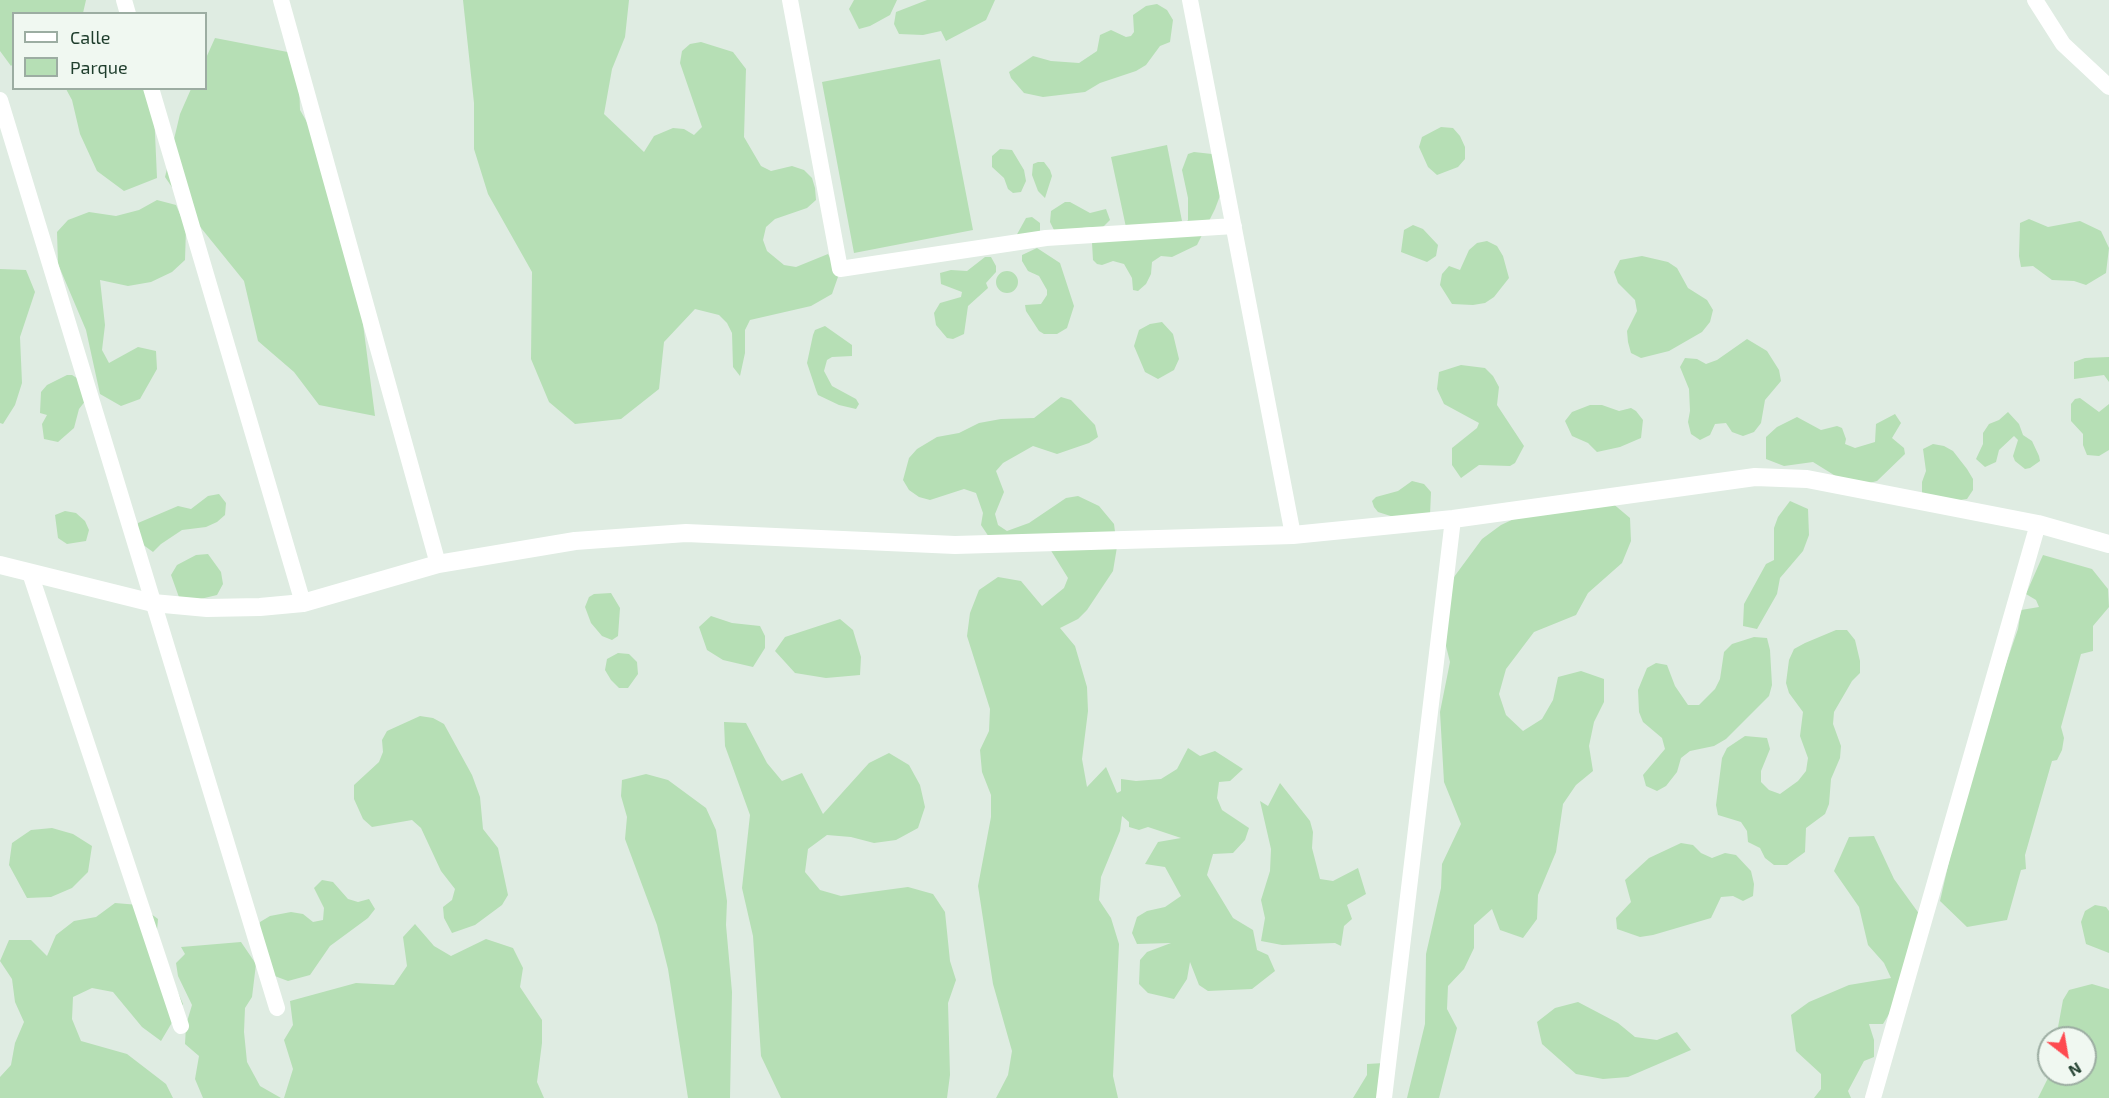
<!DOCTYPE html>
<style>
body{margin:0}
#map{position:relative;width:2109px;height:1098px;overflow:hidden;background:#dfece2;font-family:"Exo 2",sans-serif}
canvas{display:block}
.legend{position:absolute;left:12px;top:12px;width:195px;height:78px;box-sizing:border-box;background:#f0f8f1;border:2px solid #9cada2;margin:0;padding:8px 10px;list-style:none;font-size:18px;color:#1e3d2c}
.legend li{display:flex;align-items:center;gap:12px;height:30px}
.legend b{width:30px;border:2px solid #9cada2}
.north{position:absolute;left:2037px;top:1026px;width:60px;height:60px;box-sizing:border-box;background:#f0f8f1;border:2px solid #9cada2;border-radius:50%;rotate:149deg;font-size:16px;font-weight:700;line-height:24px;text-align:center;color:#1e3d2c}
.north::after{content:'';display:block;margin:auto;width:21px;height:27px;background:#fe4a50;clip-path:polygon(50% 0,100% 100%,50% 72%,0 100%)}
</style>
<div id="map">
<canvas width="2109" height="1098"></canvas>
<ul class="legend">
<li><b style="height:8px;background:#fff"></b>Calle</li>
<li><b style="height:16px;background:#b6dfb5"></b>Parque</li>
</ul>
<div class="north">N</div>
</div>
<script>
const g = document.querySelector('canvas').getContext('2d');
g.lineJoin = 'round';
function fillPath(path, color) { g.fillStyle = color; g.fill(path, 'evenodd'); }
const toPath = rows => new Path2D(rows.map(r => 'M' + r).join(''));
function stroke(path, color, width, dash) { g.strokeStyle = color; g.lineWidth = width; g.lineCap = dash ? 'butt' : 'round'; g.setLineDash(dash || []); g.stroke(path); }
fillPath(toPath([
 [0,0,86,0,83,13,14,14,13,64,11,66,0,51],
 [463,0,629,0,625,37,612,69,604,114,644,152,654,136,673,128,684,129,694,135,702,127,680,63,682,51,690,44,701,42,733,52,746,69,744,137,761,166,771,171,792,166,804,170,812,178,815,188,816,200,807,208,775,219,766,227,763,240,767,251,784,265,796,267,828,254,839,274,832,294,811,306,750,320,745,330,745,353,740,376,733,367,732,333,727,323,719,315,695,309,664,342,659,389,621,419,575,424,549,402,531,359,532,272,488,194,474,149,474,103],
 [854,0,897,0,890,15,870,26,859,29,849,9],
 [927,0,995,0,986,20,946,41,941,31,923,35,899,34,894,24,896,12],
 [1157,4,1167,10,1173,20,1170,42,1160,46,1146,65,1136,71,1100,83,1085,92,1043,97,1024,93,1011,78,1009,72,1033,56,1051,61,1079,63,1097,51,1100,35,1111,30,1126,37,1131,36,1134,32,1133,15,1146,6],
 [215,38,298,54,300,110,319,143,353,247,375,416,319,405,294,372,258,341,244,281,193,218,165,177,180,114,191,89,206,88,206,58],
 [940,59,973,230,854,253,822,82],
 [66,89,153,89,157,178,124,191,97,171,80,134,72,100],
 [1441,127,1453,128,1460,136,1465,147,1465,159,1458,167,1437,175,1428,167,1419,147,1422,137],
 [1167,145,1182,221,1127,232,1111,157],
 [1000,149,1012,150,1024,170,1026,181,1021,192,1013,193,1008,189,1004,178,992,167,992,156],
 [1194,152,1212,154,1221,193,1215,209,1197,245,1172,257,1161,256,1152,262,1151,274,1146,284,1138,291,1133,290,1132,278,1124,264,1113,261,1102,265,1097,264,1093,260,1092,243,1185,224,1188,220,1188,198,1182,170,1188,154],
 [1038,162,1044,162,1050,170,1052,176,1045,198,1038,191,1032,175,1033,164],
 [157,200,176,205,186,228,185,260,172,272,151,282,128,286,100,280,105,325,102,350,109,363,138,347,156,351,157,369,140,399,121,406,100,394,86,330,58,264,57,232,68,220,89,212,116,216,139,210],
 [1065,202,1070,202,1090,213,1106,209,1110,220,1102,228,1089,227,1055,232,1050,222,1051,211],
 [1032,217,1040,223,1040,235,1015,238,1026,218],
 [2029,219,2048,227,2080,221,2101,231,2109,248,2106,273,2086,285,2074,281,2052,280,2033,266,2021,267,2019,256,2020,223],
 [1413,225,1423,229,1438,245,1436,256,1427,262,1401,252,1404,230],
 [1487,241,1497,246,1503,256,1509,278,1494,297,1485,303,1473,305,1452,304,1440,285,1442,274,1449,266,1460,270,1469,250,1477,243],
 [1037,248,1060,263,1074,306,1067,328,1057,334,1044,334,1039,331,1026,311,1025,305,1041,304,1047,295,1047,290,1039,276,1028,271,1022,261,1022,255],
 [1642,256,1668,262,1677,268,1688,288,1707,300,1713,310,1710,322,1702,332,1669,351,1641,358,1631,353,1628,342,1627,331,1637,311,1635,300,1618,283,1614,272,1620,260],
 [985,257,991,257,996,266,996,272,986,283,988,288,968,306,964,334,953,339,947,338,936,325,934,313,940,303,961,297,962,292,941,284,940,273,951,270,967,271],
 [0,269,26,270,35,292,20,337,22,383,15,405,3,424,0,423],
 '996 282a11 11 0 1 1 22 0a11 11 0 1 1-22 0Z',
 [1162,322,1173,334,1179,359,1174,370,1158,379,1145,372,1134,346,1139,330,1150,324],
 [825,326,852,345,852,356,832,357,827,360,824,371,832,386,856,399,859,404,856,409,839,405,818,395,816,390,807,363,813,335,815,330],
 [1747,339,1767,351,1779,370,1781,381,1765,400,1761,423,1754,432,1743,436,1732,432,1726,423,1715,424,1710,435,1700,440,1691,434,1688,422,1690,411,1689,389,1680,367,1685,358,1697,359,1706,364,1717,360],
 [2109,357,2109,382,2104,375,2074,379,2074,362,2085,358],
 [1461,365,1485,368,1493,376,1499,387,1497,405,1524,446,1515,463,1510,466,1479,465,1461,478,1452,465,1452,448,1477,428,1479,423,1444,404,1437,389,1439,372],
 [67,375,72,375,90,386,93,391,79,409,74,428,58,442,44,439,42,424,47,415,40,413,41,392,47,385],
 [1061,397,1071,400,1095,425,1098,437,1089,443,1057,454,1033,446,1003,463,996,471,1004,492,995,514,998,525,1007,531,1029,523,1066,498,1078,496,1099,506,1114,524,1117,547,1113,571,1087,610,1078,619,1060,628,1075,646,1087,687,1088,711,1082,759,1087,787,1106,767,1117,793,1121,791,1121,779,1136,781,1161,779,1177,769,1188,748,1200,756,1215,751,1243,769,1230,781,1219,782,1217,798,1222,810,1249,828,1245,840,1233,853,1213,854,1207,875,1233,918,1253,930,1257,950,1268,955,1275,971,1252,989,1208,991,1199,985,1190,962,1187,979,1174,999,1148,993,1139,984,1140,960,1147,952,1171,943,1137,944,1132,933,1137,917,1147,911,1165,907,1181,896,1165,867,1145,864,1158,842,1181,838,1148,827,1139,830,1129,827,1129,822,1122,816,1120,831,1101,877,1099,900,1111,918,1119,944,1113,1076,1118,1098,996,1098,1008,1075,1012,1051,993,984,978,886,991,817,991,795,982,772,980,750,989,731,990,709,967,636,970,613,979,590,998,577,1021,581,1042,606,1064,588,1068,578,1050,549,993,543,981,525,983,513,976,493,964,489,930,500,919,497,909,490,903,480,909,458,917,449,937,437,959,433,979,423,1001,419,1034,418],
 [2080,398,2099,412,2109,404,2109,450,2099,456,2087,455,2083,445,2083,434,2071,421,2071,404,2075,399],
 [1590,405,1602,405,1619,411,1631,408,1636,411,1643,420,1641,438,1620,447,1597,452,1588,443,1572,436,1565,421,1572,412],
 [2008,412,2019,424,2023,435,2032,441,2039,456,2040,461,2030,468,2025,469,2015,461,2013,456,2018,440,2014,436,1999,450,1996,462,1985,467,1976,459,1983,444,1983,433,1989,424,1999,420],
 [1895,414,1901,423,1892,438,1904,448,1905,454,1877,481,1865,484,1842,480,1813,462,1784,466,1766,459,1766,437,1777,427,1797,417,1821,430,1837,426,1842,428,1846,439,1845,444,1855,448,1875,442,1876,424],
 [1933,444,1944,446,1953,451,1967,469,1973,479,1973,490,1967,499,1946,502,1922,493,1922,482,1926,471,1923,449],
 [1412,481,1424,484,1431,492,1430,515,1400,519,1378,512,1374,507,1372,501,1376,497,1398,491],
 [219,494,226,503,225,515,217,522,206,527,182,530,161,544,153,552,142,544,137,534,138,523,178,506,191,509,208,496],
 [1790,501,1808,509,1809,535,1803,551,1780,578,1777,594,1757,629,1743,626,1744,604,1766,564,1774,560,1774,528,1778,517],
 [1611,502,1630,518,1631,541,1622,563,1588,593,1576,615,1534,632,1506,669,1499,694,1506,715,1523,731,1542,719,1553,700,1558,677,1581,671,1604,679,1604,702,1594,722,1589,746,1593,771,1576,785,1563,804,1556,852,1538,895,1537,919,1523,938,1500,930,1492,909,1474,925,1474,948,1464,969,1448,986,1447,1009,1457,1028,1439,1098,1407,1098,1425,1024,1426,954,1441,888,1442,864,1461,824,1444,782,1440,712,1450,662,1439,618,1454,577,1482,539,1501,525,1520,516],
 [65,511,76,513,85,521,89,530,86,541,67,544,58,538,55,515],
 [208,554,221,572,223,584,217,595,192,601,180,600,171,575,177,565,196,555],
 [2043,555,2092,569,2108,589,2109,607,2093,626,2093,651,2081,654,2061,727,2064,738,2062,750,2057,760,2052,761,2025,855,2026,869,2021,870,2007,920,1967,927,1940,901,1971,765,2018,629,2021,610,2039,607,2036,600,2026,594],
 [611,593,620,608,618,636,612,640,602,636,591,623,585,607,589,597,594,594],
 [711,616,732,623,760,626,765,636,765,648,753,667,723,660,707,650,699,627],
 [840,619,853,630,861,657,860,675,826,678,795,673,775,651,785,637],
 [1836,630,1847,630,1855,640,1860,661,1860,673,1852,681,1834,712,1833,724,1841,746,1840,758,1831,779,1829,804,1825,814,1806,828,1805,852,1787,865,1774,865,1765,858,1760,848,1748,842,1747,831,1741,822,1718,815,1716,805,1722,758,1727,748,1745,736,1767,738,1770,749,1761,771,1761,782,1769,790,1780,794,1798,781,1806,771,1808,758,1800,736,1803,712,1789,693,1786,683,1789,660,1794,649,1805,643],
 [1754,637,1767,638,1770,650,1772,685,1769,696,1726,739,1714,746,1690,751,1681,758,1677,772,1666,786,1657,791,1646,786,1643,775,1665,749,1662,738,1643,722,1639,712,1638,690,1647,668,1656,663,1667,665,1675,686,1688,705,1699,705,1715,689,1720,679,1724,652,1732,644],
 [618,653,629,654,637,662,638,674,628,688,619,688,611,680,605,670,607,659],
 [420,716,433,718,444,724,472,775,480,797,483,829,498,848,508,895,502,905,475,925,452,933,444,918,443,907,452,900,455,889,441,871,421,828,412,820,372,827,363,819,354,799,354,785,379,762,383,752,382,740,387,731],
 [724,722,746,723,767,763,782,781,802,773,823,814,869,763,889,753,909,765,920,785,925,807,918,828,896,840,874,843,851,837,827,835,808,849,805,872,820,890,841,896,908,887,933,894,945,912,950,961,956,980,948,1003,950,1075,947,1098,781,1098,761,1056,753,936,742,888,750,815,725,746],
 [646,774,668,780,706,808,716,830,727,901,726,925,732,992,730,1098,688,1098,668,969,657,925,625,839,627,817,621,796,622,780],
 [1280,783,1310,821,1313,832,1312,848,1320,879,1333,881,1358,868,1366,894,1347,905,1352,919,1344,926,1341,946,1335,943,1282,945,1261,941,1265,918,1261,900,1270,871,1271,849,1260,801,1268,806],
 [52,828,73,834,92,846,88,872,72,888,51,897,27,898,9,865,12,843,31,830],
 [1874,836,1894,879,1920,915,1906,986,1883,1024,1869,1024,1874,1040,1874,1057,1864,1061,1848,1091,1851,1098,1814,1098,1821,1089,1821,1074,1796,1051,1791,1015,1809,1002,1849,985,1891,978,1884,963,1868,945,1859,907,1834,871,1849,837],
 [1681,843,1693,845,1701,853,1712,858,1725,853,1736,855,1751,871,1754,884,1753,896,1743,901,1733,896,1721,897,1711,918,1653,935,1640,937,1617,929,1616,918,1631,902,1625,880,1649,858],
 [322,880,333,882,348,899,358,902,369,899,375,909,368,918,330,946,310,975,288,981,272,975,258,933,260,922,270,916,291,912,303,914,313,922,323,920,324,908,314,888],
 [115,903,139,905,158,919,156,942,183,1004,161,1041,142,1027,113,992,92,988,73,997,72,1019,81,1041,127,1054,166,1084,173,1098,0,1098,0,1077,11,1065,15,1043,24,1022,15,1002,12,979,0,961,9,940,31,940,47,956,56,935,74,921,96,917],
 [2095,905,2106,907,2109,911,2109,953,2086,944,2081,922,2085,911],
 [415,924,434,946,451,956,486,939,513,948,523,968,520,987,542,1020,542,1043,537,1082,544,1098,284,1098,293,1069,284,1040,293,1025,290,1001,356,983,394,985,407,966,403,937],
 [241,942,256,964,252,997,245,1008,244,1032,247,1062,260,1086,281,1098,203,1098,195,1079,199,1056,185,1044,186,1025,192,1005,178,976,176,963,185,954,181,947],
 [2092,984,2109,989,2109,1098,2038,1098,2050,1074,2085,1074,2085,1038,2056,1038,2063,1000,2069,990],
 [1578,1002,1618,1023,1635,1037,1657,1040,1677,1032,1691,1050,1628,1077,1603,1079,1576,1074,1542,1044,1537,1022,1555,1008],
 [1384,1063,1380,1098,1353,1098,1367,1075,1367,1064]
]), '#b6dfb5');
stroke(toPath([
 [124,0,128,14],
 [281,0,438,564],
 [790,0,840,269,1046,238,1234,226],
 [1190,0,1293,535],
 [2035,0,2063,44,2109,87],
 [151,88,303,603],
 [0,100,277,1008],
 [30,573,181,1026],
 [1384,1098,1453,519],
 [1873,1098,2038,524]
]), '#fff', 16);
stroke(toPath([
 [0,565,153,603,207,608,260,607,303,603,438,564,575,541,686,533,955,545,1293,535,1453,519,1755,477,1807,479,2038,524,2109,544]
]), '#fff', 18);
</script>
